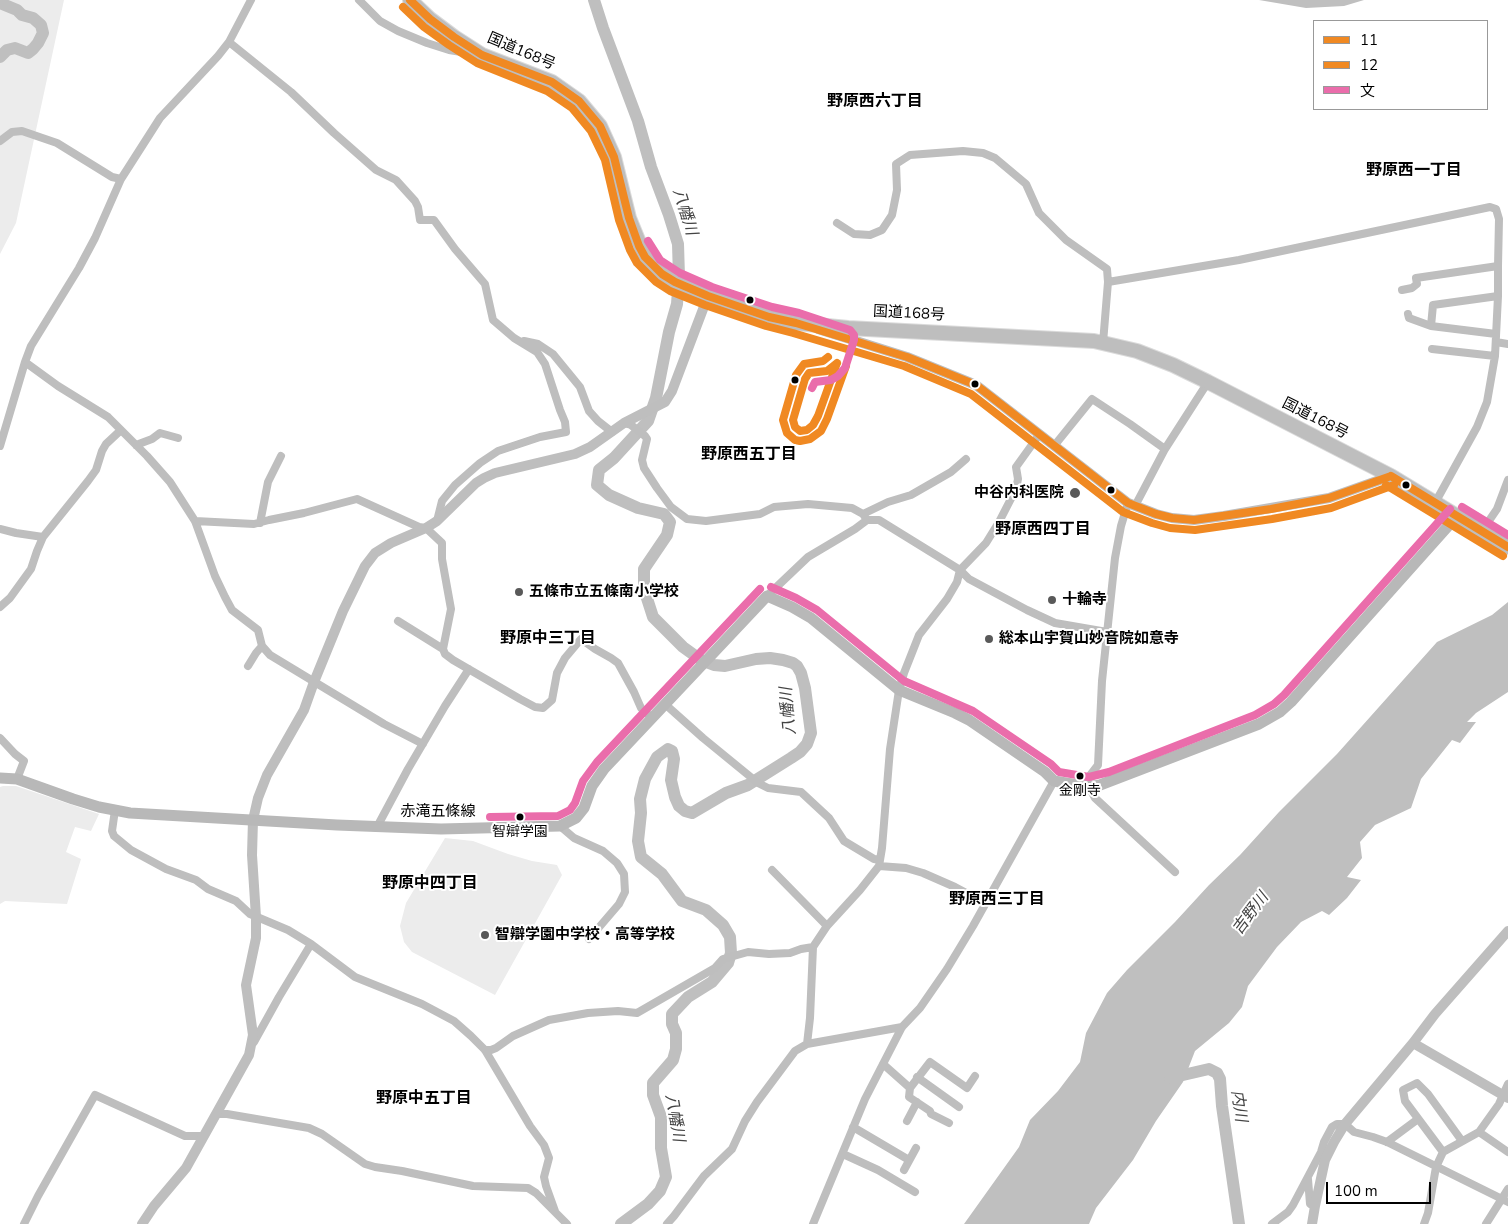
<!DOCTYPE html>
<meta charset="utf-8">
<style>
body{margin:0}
#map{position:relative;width:1508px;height:1224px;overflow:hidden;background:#fff;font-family:"Nunito Sans","Noto Sans JP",sans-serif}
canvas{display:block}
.legend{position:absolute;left:1313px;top:20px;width:175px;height:90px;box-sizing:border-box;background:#fff;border:1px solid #999;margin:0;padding:6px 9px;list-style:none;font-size:15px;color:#000}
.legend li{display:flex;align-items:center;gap:10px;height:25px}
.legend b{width:25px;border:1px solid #999}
.scale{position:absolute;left:1326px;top:1182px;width:105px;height:22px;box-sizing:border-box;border:2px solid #000;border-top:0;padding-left:6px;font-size:15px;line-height:18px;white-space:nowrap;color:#000;-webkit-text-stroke:4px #fff;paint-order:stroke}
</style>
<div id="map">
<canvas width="1508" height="1224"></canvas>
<ul class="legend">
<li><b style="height:6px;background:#f08922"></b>11</li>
<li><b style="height:6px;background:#f08922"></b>12</li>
<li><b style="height:6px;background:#ea6dab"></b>文</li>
</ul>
<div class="scale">100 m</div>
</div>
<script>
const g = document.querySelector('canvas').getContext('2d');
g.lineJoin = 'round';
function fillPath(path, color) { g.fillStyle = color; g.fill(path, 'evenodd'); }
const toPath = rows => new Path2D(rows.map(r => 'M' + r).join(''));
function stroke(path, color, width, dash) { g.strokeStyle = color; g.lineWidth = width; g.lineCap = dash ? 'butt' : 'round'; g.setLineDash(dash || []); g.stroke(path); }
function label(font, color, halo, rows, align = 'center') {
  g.font = font + ' "Nunito Sans","Noto Sans JP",sans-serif'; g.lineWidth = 4; g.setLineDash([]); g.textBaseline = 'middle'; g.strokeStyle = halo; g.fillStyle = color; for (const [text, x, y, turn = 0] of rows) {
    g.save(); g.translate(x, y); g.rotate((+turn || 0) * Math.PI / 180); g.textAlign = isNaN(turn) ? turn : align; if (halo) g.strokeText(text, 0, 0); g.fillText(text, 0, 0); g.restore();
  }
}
fillPath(toPath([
 [0,0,64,0,16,223,0,254],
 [3,786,16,786,99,814,91,831,75,827,66,852,81,859,67,904,5,901,0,904,0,787],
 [445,838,473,841,508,854,532,861,557,865,562,875,495,995,412,952,404,942,400,926,406,903]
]), '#ececec');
fillPath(toPath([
 [1259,0,1364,0,1344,6,1306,8],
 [1508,602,1508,692,1476,713,1467,722,1476,722,1460,743,1452,740,1421,779,1411,808,1375,825,1360,842,1362,858,1347,877,1361,880,1347,898,1329,915,1322,911,1301,922,1277,947,1248,986,1242,1007,1229,1023,1195,1051,1183,1082,1156,1121,1133,1160,1096,1208,1089,1224,964,1224,1019,1147,1030,1120,1058,1091,1080,1062,1086,1033,1107,993,1127,970,1175,922,1209,885,1240,855,1279,812,1337,754,1437,642,1492,615]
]), '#bfbfbf');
stroke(toPath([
 [594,0,603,28,638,121,651,167,669,215,678,244,679,277,677,304,669,332,656,398,648,421,614,458,599,470,597,485,609,495,638,508,664,514,670,522,667,535,644,569,644,589,653,617,683,647,701,660,714,665,725,666,756,659,770,658,783,660,793,663,797,666,801,673,805,688,811,733,807,744,800,752,791,758,748,785,726,793,692,813,685,811,679,806,675,797,671,780,674,759,672,751,668,749,657,757,645,779,640,799,641,813,638,841,641,857,662,874,682,901,706,910,723,925,730,937,731,953,728,963,712,982,688,997,672,1014,672,1024,676,1033,676,1049,673,1060,653,1083,653,1095,661,1117,661,1148,666,1177,660,1191,648,1204,621,1224],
 [0,3,17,10,22,15,33,18,41,25,43,33,38,43,33,49,28,53,15,48,7,50,0,57],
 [1170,1078,1209,1069,1217,1073,1220,1079,1222,1106,1239,1224]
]), '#bfbfbf', 12);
const trunk = toPath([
 [410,0,430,19,454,37,482,55,552,82,579,101,600,126,614,157,629,218,645,257,662,274,675,282,708,296,769,317,796,323,848,328,1094,341,1137,351,1173,365,1208,382,1391,476,1508,547]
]);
stroke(trunk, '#dbdbdb', 16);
stroke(toPath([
 [359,0,380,21,398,31,427,43,449,50,474,54],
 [229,42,291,92,334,133,376,170,396,180,415,201,418,207,420,220,434,220,455,249,485,284,493,320,514,338,537,352,545,364,560,410,565,422,566,432,540,437,498,451,480,463,455,485,442,501,437,521],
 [0,141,12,132,22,131,57,143,112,177,121,179],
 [837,223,854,234,870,235,882,230,892,215,897,190,896,164,910,155,963,151,983,153,995,158,1026,184,1039,213,1066,240,1107,269,1108,282],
 [1402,290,1412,288,1417,284,1416,278,1498,266],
 [1408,314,1409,318,1431,326],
 [1496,334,1431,326,1433,305,1498,296],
 [524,341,538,344,553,354,580,387,589,411,598,421,612,432],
 [1496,342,1508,344],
 [1103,343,1108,282,1239,260,1490,207,1496,209,1499,219,1498,266,1498,296,1495,356,1487,402,1477,427,1435,503],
 [1432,349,1495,356],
 [25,362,58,386,108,417,147,456,170,482,195,521,215,576,225,597,232,610,258,630,262,646,270,655,384,724,423,744],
 [624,423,631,425,645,436,647,439,642,460,644,468,657,488,671,507,687,519,706,521,760,514,774,507,808,504,852,508,863,514,867,520],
 [136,445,152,439,160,433,178,438],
 [0,446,25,362,31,346,79,268,95,238,121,179,160,118,218,56,229,42,251,0],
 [1054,446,1092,399,1130,424,1165,449],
 [1128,503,1121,526,1115,558,1102,681,1098,765,1088,778,1089,787,1095,798,1175,872],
 [1135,506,1165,449,1208,382],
 [863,514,888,502,911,495,951,472,966,459],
 [195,521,254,524,269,520,304,513,357,499,419,527,426,528,442,543,442,559,451,609,443,649,445,654,453,660,520,699,535,707,543,708,552,700,557,673,565,658,581,639,595,649,611,658,618,663,634,692,641,708,652,718],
 [260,523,268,482,281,456],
 [0,529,16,533,43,537],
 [1482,531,1497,509,1508,480],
 [767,596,808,557,855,529,867,520,879,520,960,570,969,579,1027,610,1055,623,1107,632],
 [0,607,10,598,31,569,37,551,43,537,88,481,96,470,102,451,106,444,121,430],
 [398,621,443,649],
 [248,666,256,653,262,646],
 [666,705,703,738,758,783,768,788,801,792,829,818,844,841,874,859,880,860],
 [0,738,15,754,24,761,17,779],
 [115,810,112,831,114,836,131,850,166,869,196,880,208,889,236,901,250,914,288,930,311,944,355,977,422,1004,454,1021,471,1036,485,1050,530,1126,544,1145,549,1158,544,1177,546,1186,555,1211],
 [560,826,574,838,603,851,617,863,624,874,625,892,619,904,589,939],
 [377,827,408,769,445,706,469,669],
 [879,866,906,868,923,873,955,887,985,903],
 [772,870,827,926],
 [254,1042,279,997,311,944],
 [807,1044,810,1018,813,947,827,926,860,890,879,866,882,848,890,749,899,690,904,673,919,635,947,599,957,582,960,570,986,543,999,522,1016,489,1018,479,1016,467,1039,435],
 [485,1050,491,1050,496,1048,513,1036,549,1020,588,1013,618,1011,637,1013,715,968,723,959,748,952,769,954,790,953,801,949,813,947],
 [883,1064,910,1088,909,1097,930,1111,931,1114,949,1123],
 [917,1077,959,1107],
 [910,1088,930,1062,967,1088,975,1076],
 [216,1114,227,1114,309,1128,322,1134,365,1164,375,1167,402,1171,473,1186,528,1188,536,1193,567,1224],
 [907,1121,917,1102],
 [853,1127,909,1160],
 [1479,1132,1508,1152],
 [1387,1142,1418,1119],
 [1443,1152,1405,1101,1403,1090,1417,1083,1428,1094,1462,1141],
 [843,1154,878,1170,915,1192],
 [904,1170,916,1148],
 [1308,1179,1310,1204,1315,1206],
 [24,1224,38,1196,95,1095,185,1136,204,1136],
 [667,1224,674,1216,704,1176,732,1149,745,1121,757,1102,795,1051,807,1044,902,1027],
 [813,1224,865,1099,902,1027,920,1008,947,969,973,926,1054,781],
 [1272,1224,1288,1212,1293,1205,1321,1152,1324,1142,1332,1127,1337,1124,1345,1124,1354,1132,1373,1137,1387,1142,1508,1202],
 [1424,1224,1428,1213,1436,1167,1443,1152,1479,1132,1499,1104,1508,1084],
 [1486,1224,1508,1189]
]), '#bebebe', 8);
stroke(toPath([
 [818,329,907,357,976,385,1128,503,1156,514,1172,518,1194,520,1224,516,1329,498,1391,476],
 [1413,1043,1508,1098],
 [142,1224,154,1206,186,1168,249,1055,253,1035,246,985,256,938,256,917,252,855,253,820,258,798,267,775,304,710,314,682,343,611,365,566,375,553,391,543,426,528,437,521,476,483,484,478,495,473,575,454,590,447,624,423,665,402,672,391,708,296],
 [1312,1224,1315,1206,1325,1160,1334,1142,1345,1124,1413,1043,1435,1014,1508,931]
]), '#bebebe', 10);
stroke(toPath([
 [0,778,17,779,73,799,99,807,130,813,337,825,441,829,560,826,576,818,584,808,592,786,604,769,767,596,792,607,811,618,899,690,955,713,969,720,1045,772,1054,781,1089,787,1100,785,1259,724,1280,712,1291,702,1457,516]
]), '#b8b8b8', 11);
stroke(trunk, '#bebebe', 14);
stroke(toPath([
 [410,0,430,19,454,37,482,55,552,82,579,101,600,126,614,157,629,218,639,246,645,257,662,274,675,282,708,296,769,317,796,323,907,357,976,385,1128,503,1156,514,1172,518,1194,520,1271,509,1329,498,1391,476],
 [837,363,818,416,813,425,807,430,800,431,795,427,793,420,805,379,809,373,827,371,837,363],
 [1391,476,1508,547]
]), '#f08922', 8);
stroke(toPath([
 [403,7,424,27,449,45,477,63,547,91,572,108,591,131,605,160,619,220,630,250,637,263,656,282,670,291,705,305,766,326,793,333,904,366,971,394,1123,512,1152,523,1170,528,1195,530,1272,519,1331,508,1394,485],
 [828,357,823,361,804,364,796,375,783,420,787,433,795,440,800,441,810,439,821,431,827,419,846,366],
 [1386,485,1503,556]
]), '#f08922', 8);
stroke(toPath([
 [648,241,660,260,680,273,712,287,772,307,799,313,850,330,854,335,854,340,845,368,838,376,831,380,815,382,812,388],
 [1462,507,1508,535],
 [771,587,796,598,817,610,904,681,973,711,1051,764,1059,772,1089,777,1109,772,1255,715,1274,704,1284,695,1450,509],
 [490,817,558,816,570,810,575,803,583,781,597,762,760,589]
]), '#ea6dab', 8);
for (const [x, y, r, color] of [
 [750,300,4.5,"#000"],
 [795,380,4.5,"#000"],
 [975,384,4.5,"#000"],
 [1406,485,4.5,"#000"],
 [1111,490,4.5,"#000"],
 [1075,493,6,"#595959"],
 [519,592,5,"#595959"],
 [1052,600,5,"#595959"],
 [989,639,5,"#595959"],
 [1080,776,4.5,"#000"],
 [520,817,4.5,"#000"],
 [485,935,5,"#595959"]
]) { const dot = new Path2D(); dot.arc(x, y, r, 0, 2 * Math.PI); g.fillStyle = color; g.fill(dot); stroke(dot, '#fff', 2); }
label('14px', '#000', '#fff', [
 ["金剛寺",1080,792],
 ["智辯学園",520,833]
]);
label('15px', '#000', '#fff', [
 ["国道168号",521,52,23],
 ["国道168号",909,314,3],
 ["国道168号",1315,419,27],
 ["赤滝五條線",438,812]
]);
label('bold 15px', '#000', '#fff', [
 ["中谷内科医院",1064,493,"right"],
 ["五條市立五條南小学校",529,592],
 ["十輪寺",1062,600],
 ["総本山宇賀山妙音院如意寺",999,639],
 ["智辯学園中学校・高等学校",495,935]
], 'left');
label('bold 16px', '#000', '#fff', [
 ["野原西六丁目",875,102],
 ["野原西一丁目",1414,171],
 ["野原西五丁目",749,455],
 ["野原西四丁目",1043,530],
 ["野原中三丁目",548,639],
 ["野原中四丁目",430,884],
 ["野原西三丁目",997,900],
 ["野原中五丁目",424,1099]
]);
label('italic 16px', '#444', '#fff', [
 ["八幡川",684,212,73],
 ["八幡川",789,711,-95],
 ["吉野川",1251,914,-53],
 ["内川",1238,1106,82],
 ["八幡川",674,1118,80]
]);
</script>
